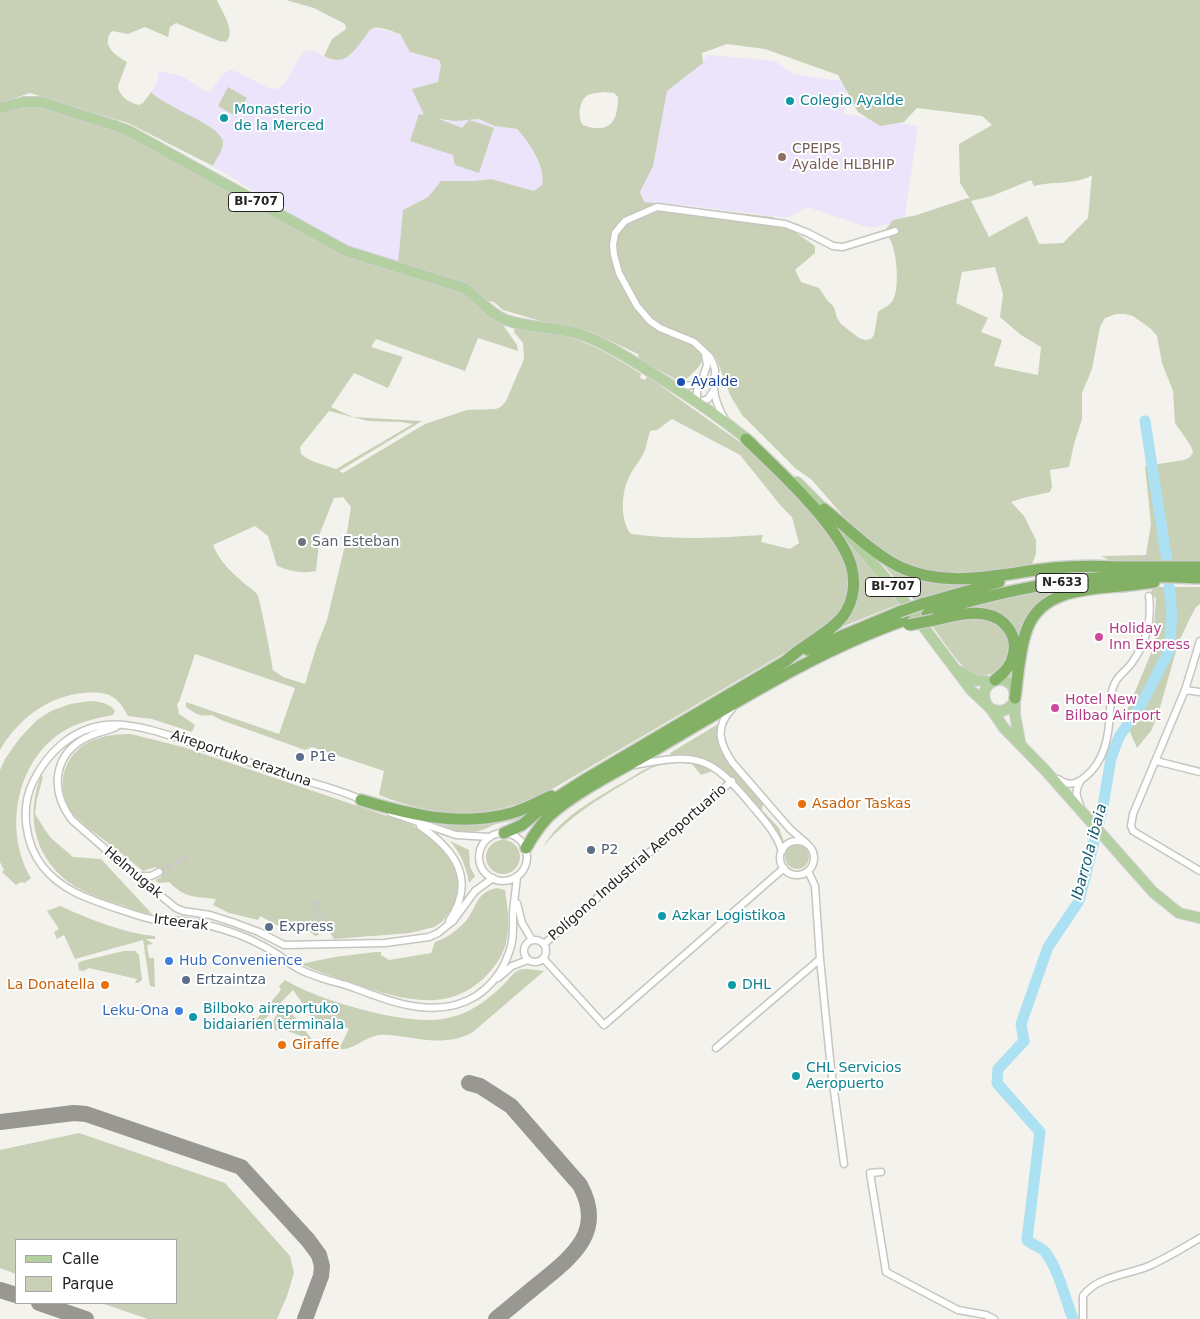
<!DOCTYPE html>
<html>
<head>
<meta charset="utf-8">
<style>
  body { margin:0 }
  #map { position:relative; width:1200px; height:1319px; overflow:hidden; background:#f3f2ec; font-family:"DejaVu Sans",sans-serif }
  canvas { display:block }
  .legend { position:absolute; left:15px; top:1239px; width:162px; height:65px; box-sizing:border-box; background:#fff; border:1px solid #a7a7a7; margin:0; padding:6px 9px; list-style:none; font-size:15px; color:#242422 }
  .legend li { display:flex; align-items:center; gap:10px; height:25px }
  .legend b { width:25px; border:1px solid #a7a7a7 }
</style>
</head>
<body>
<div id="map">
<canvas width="1200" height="1319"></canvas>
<ul class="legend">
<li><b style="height:6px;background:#b4d0a3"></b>Calle</li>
<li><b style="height:14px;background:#c8d1b6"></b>Parque</li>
</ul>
</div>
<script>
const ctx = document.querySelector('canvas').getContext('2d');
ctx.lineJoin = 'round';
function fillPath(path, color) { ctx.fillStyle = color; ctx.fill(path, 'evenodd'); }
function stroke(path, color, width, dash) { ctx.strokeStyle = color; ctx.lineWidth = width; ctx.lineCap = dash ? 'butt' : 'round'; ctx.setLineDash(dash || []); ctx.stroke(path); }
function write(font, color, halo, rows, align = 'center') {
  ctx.font = font + ' "DejaVu Sans",sans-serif'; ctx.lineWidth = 4; ctx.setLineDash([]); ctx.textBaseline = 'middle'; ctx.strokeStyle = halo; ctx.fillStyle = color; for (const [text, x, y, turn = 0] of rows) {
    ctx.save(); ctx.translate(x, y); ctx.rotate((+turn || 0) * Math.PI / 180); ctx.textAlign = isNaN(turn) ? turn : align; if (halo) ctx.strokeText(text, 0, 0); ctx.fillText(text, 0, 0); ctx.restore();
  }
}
fillPath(new Path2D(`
  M376,28L400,34L410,52L439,60L441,65L438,82L412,89L431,119L456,121L479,119L495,126L517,129L529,142L544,176L542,185L534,191L491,179L474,181H441L428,197L403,210L398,263L349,249L213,166L223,146L221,136L206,124L161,101L151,92L156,85L159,71L182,76L206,92L211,91L222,75L230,70L237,72L268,88L278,89L284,84L299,59L305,51L313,50L333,61L350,55L370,29Z
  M709,55L775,61L793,74L847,82L844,114L918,126L904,221L870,228L808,207L787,218L691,206L668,204L645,208L639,196L643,188L665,90Z`), '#ebe4fa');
fillPath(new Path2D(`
  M0,0H217C221,11 237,31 226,42L219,41L176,23L170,27L168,37L145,27L128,34L112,31C100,45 116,56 127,62L118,86C119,97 130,103 139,105L143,103L151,92C164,107 219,124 223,141C224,149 216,159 213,166L128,123L30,93L0,103Z
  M286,0H1200V561L1109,560L1101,556L1146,555L1151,524L1145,466L1184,460L1189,458L1193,453L1191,446L1175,423L1173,391L1162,363L1157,336L1151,329L1133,316L1125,314H1116L1105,318L1100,327L1092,369L1082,393V419L1074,444L1069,467L1050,470L1052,487L1050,492L1023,498L1011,502L1024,516L1036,540V554L1030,569L969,574L937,572L910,566L885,552L858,533L812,480L795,468L742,415L730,395L717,360L714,355L711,354L704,359L697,369L682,383L639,359L638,354L589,331L544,322L503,310L494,302L487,301C474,282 445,278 424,272C415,270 407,266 398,263L403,210L428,197L441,181H474L491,179L534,191L542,185C546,167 529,142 517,129L495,126L479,119L456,121L439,119L462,128L469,120L494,128L479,173L455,165L453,155L410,141L419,114L424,115L412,89L438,82L441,65L439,60L410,52L400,34C393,32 380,26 373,28C369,30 367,33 365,37C352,53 345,67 324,56L332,39L346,29L345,24L314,8ZM727,44L765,49L838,75L858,112L880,126L904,122L917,108L982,116L992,125L959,144L960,183L970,199L968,198L917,215L893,220L883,233C886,235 888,235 889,238C897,248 900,289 893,300C890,306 882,308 878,312L874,335L871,339L865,340L859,338L841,324L837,318L834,307L827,300L819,288L801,282L795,270L815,253V246L773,217L644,202L640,192L653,166L667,91L703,63L702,53ZM604,92L614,93L618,97C618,124 608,134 583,125C577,118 579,100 588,95C592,93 598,93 604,92ZM1092,175L1088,218L1063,243L1039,244L1027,216L989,237L971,201L992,196L1031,180L1034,186C1052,181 1077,185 1092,175ZM995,267L1003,294L1000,317L1021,335L1041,347L1038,375L994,366L1002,340L981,332L988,318L956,303L962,272Z
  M228,87L247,98L237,117L218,106Z
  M39,105L130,135L305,232L464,292L503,325L517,345L518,351L478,338L465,371L376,339L371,347L403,357L388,388L354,373L331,407L353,417L422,421L339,471L343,473L425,424L467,410L496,409L502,406L506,401L524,359L523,343L514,332L515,326C531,329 548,331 565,336C592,343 618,359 641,374L640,378L645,380L647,376L744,445L773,470L820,522L842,550L851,582L841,612L830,623L783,654L554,788C494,820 442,820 379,795L384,771L312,747L305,750L221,720L212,715C200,717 196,714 186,707V702L279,734L295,688L195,654L179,702L177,704L179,714L195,725L192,732L152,719L128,716C117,695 108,691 84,693C48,696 18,719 0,750V112L11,108ZM329,411L368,421L401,422L413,424L336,469C324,465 310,462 301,454L300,447ZM672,419L740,455L781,506L792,517L799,543L790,549L761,542L763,535C717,538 677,540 631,534C620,521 621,493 629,477C633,468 641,460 645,450C647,444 648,437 650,431L657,430ZM343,497L351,507L345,545L327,620L316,648L305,684L283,677L273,670C272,661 260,598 257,594C254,590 248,587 245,584C231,572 220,562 213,545L255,526L268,536L277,566C290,571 301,574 316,571L320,533L334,498Z
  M832,523L899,604L839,628L857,599Z
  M870,550L911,577L930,581L985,580L914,600Z
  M1085,586L1039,606L1014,681L1007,675L1015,659L1003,617L942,614C989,601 1036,590 1085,586Z
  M1151,587H1200V604L1196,607L1189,620L1178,644L1159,711L1151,731L1137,748L1124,718L1154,646L1157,629L1154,628L1156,598L1152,596Z
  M971,617C991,618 1007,625 1009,647C1009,649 1010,652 1009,655C1005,673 981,682 966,669C955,660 942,639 932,626Z
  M90,701C100,702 108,702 115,711L113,715C98,718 83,721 69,728C17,755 2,829 31,878L25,883L21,882L16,885L2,872L4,870L0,862V770L5,759L19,739L37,720L51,711L70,704Z
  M718,724V742L725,758L763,801L762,810L779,828L784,842L781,843C773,821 734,774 713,763C700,755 686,755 671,755L670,753Z
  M131,734L183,747L396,819L412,825L427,835L445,851L455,868L459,886L453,907L442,922L434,927L410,933L334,939L326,926L317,930L319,935L315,936L307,929L286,930L260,916L258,920L229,913L213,905L216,899C192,896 187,899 169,882L159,883L155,880L161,877L156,867L143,871C130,860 117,850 104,840C95,833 85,826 77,818C61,803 58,777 70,759C84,738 108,734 131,734Z
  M677,761L695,763L713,771L701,775L692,764C677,762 665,763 651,768C612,791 572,812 543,847C561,817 590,802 620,784C630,779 640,771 650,767C658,763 668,762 677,761Z
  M41,776L43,777L37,799L35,814L45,830L51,838L73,857L101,859L152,914C141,913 130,908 119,904C105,900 89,894 76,887C36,863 24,818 41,776Z
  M530,813C515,822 512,820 496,824C490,826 484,830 478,831C465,835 452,830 440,824C471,826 499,822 530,813Z
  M486 857a17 17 0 1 1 34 0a17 17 0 1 1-34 0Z
  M450,841L469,850L470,867L475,876L469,883C466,866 461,854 450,841Z
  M785 857a12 12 0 1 1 24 0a12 12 0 1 1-24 0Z
  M496,888L505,890C510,924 513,948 487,975C448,1015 401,999 355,984C337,978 318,972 301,964L335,957L375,952H381V955L389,960L431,953L435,942C446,939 457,930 465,922C478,907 474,894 496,888Z
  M60,906C90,919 122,933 155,936V939H146L153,944L147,945L149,958H154L155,987L150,986L143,940L75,959L64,935L57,939L54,932L59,929L47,911Z
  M124,951H135L139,955L142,980L138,983H135L137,979L89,968L83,971L79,970L78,963L82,961Z
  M528,969L544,971L473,1032C452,1044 429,1041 406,1037C397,1036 387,1034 379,1035C365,1037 352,1051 339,1049C332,1047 328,1042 324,1037L326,1035L333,1041L341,1045L349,1029L326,1019L318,1026L293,990L261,1023L255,1021L281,990L279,986L285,980C318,1000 392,1021 430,1020C448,1020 466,1014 480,1004C488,999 497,991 504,984C508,980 512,974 517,971C520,969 524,969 528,969Z
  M286,1006L314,1042V1046L310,1047L301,1043L307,1038L279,1028L276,1031C268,1020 279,1013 286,1006Z
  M79,1133L225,1183L290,1256L294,1273L287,1296L277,1319H148L101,1303H176V1240H16V1274L0,1268V1150Z`), '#c8d1b6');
stroke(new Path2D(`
  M1145,421L1167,561
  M1073,1319C1065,1298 1059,1271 1046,1253C1043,1248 1032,1245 1027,1240L1040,1132L997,1083L998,1069L1024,1041L1021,1024L1048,947L1079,901L1103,806L1111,758L1119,737L1142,703L1169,651L1172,614L1169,586`), '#abe1f2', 11);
stroke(new Path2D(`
  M469,1083L480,1086L511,1106L580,1185C605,1231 574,1255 541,1282C526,1294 511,1307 496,1319
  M0,1122L74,1113L86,1114L241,1167L308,1240L319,1255L322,1266L321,1276L305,1319
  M0,1290L16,1295
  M39,1303L86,1319`), '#989792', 16);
stroke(new Path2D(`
  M1146,555L1147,568
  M159,872L187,858
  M314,900L324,927`), '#cac9c4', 6, [6, 3]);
const street = new Path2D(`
  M702,380L707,365L705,354
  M700,382L697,391V403L708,399L714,390
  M714,385L715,370L713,363L710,357L694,342L660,328L650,321L637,306L619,273L614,255L613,245L615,233L625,221L657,207L785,224L808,233L833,246L843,247L895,231
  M675,386C680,386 686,386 692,385C701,382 706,376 714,385C713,397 720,410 725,420
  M1200,641L1185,690L1133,814L1131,826L1133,831L1200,871
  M1185,690L1200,692
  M732,709C714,727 720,744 732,762L790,829L806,843
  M116,727C108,731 98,732 90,736C53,752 49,790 72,820L135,875L176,908L183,911L210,915L232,922L259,932L284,945L385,943L429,937L438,933L453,921L475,891L493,878
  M1156,761L1200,772
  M634,765C699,752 711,756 753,807C765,821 776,833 782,851
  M1058,779C1068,786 1075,785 1085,777C1105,761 1109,736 1110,711C1111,702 1110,694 1114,685C1117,676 1125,672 1131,664C1146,644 1152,621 1149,596
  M364,801C343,790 312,783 289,776C260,766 232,756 203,747C175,737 136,722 105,725C72,729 47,753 33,782C20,808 25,844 43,867C63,892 92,900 121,910C131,913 141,917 151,919C161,921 172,920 183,921C200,923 218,927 234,933C249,938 264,946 277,954C284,959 291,965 299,969C314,977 332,981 349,986C389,1001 436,1021 476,996C491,986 502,972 508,955C514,942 513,927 513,913C514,901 516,889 517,876
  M1080,805C1076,796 1075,790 1080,782
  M391,813L456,835L490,837
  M420,826C455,850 477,880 449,921
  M479 857a24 24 0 1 1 48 0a24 24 0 1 1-48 0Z
  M780 858a17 17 0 1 1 34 0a17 17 0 1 1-34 0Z
  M808,871L815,886L820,959L831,1069L844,1164
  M138,876H151L159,872
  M517,903L522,923L532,940
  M524 951a11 11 0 1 1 22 0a11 11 0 1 1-22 0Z
  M544,944L732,781
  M543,958L604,1025L784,868
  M498,978L512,966L528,960
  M716,1048L820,959
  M881,1172L870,1173L886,1272L958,1310L986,1315L994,1319
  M1083,1319V1296C1097,1276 1128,1275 1149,1266C1167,1258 1183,1248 1200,1238`);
const primary = new Path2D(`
  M0,108L24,102H41L116,126L129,131L346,251L464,288C478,297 489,314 506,320C531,329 560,326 585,336C608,345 630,359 652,373C686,394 720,417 752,443
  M797,482L829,514
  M849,535L898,593L971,690L991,709L1004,728L1045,770L1153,892L1179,913L1200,918
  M959,671L976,680L991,682
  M986,703C980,690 990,678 1004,680L1012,685L1015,693V715L1020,742
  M991,709C1000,713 1008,711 1014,702`);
const highway = new Path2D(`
  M824,509C847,527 873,554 900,567C950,590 1002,573 1053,568C1075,566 1096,566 1118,567
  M1112,567H1200
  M922,604L999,582
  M927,613C986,596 1046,581 1108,577C1139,575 1169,577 1200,578
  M934,620C950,617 968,611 984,614C1004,617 1019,635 1013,656C1011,666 1003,674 995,680
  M808,650L899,612
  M1015,698C1018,676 1019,650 1027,629C1042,587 1094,589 1131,585C1138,584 1146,583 1154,582
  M361,800C411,815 461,827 512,813C526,809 538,802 551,796
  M504,833L522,825L547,804L586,779L786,661C803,644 828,635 843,616C854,601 856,582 851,565C839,525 776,468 746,439
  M526,848C534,834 543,820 556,810C587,785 629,766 663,745C742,699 819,650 905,620`);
stroke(street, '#c6c5bf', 9);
stroke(primary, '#cfcfce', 12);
stroke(highway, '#cfcfce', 14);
stroke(street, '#fff', 6);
stroke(primary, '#b4d0a3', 10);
stroke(highway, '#82b065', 11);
const highwayBridge = new Path2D(`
  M899,612L922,604
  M909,625L934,620`);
stroke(highwayBridge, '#cfcfce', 14, []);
stroke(highwayBridge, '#82b065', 11);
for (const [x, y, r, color] of [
  [790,101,5,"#0f9aa8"],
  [224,118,5,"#0f9aa8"],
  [782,157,5,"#8d6e63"],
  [681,382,5,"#1a4fb4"],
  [302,542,5,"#6b7280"],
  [1099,637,5,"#d1479c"],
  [1055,708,5,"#d1479c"],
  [300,757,5,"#5c6f8a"],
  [802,804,5,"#e8710a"],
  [591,850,5,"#5c6f8a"],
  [662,916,5,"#0f9aa8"],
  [269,927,5,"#5c6f8a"],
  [169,961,5,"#3f7fe0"],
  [186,980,5,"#5c6f8a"],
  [105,985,5,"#e8710a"],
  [732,985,5,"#0f9aa8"],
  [179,1011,5,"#3f7fe0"],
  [193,1017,5,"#0f9aa8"],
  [282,1045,5,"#e8710a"],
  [796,1076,5,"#0f9aa8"]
]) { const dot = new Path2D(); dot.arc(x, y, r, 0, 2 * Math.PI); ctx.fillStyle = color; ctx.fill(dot); stroke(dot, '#fff', 2); }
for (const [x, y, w] of [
  [256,202,55],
  [1062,583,52],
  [893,587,55]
]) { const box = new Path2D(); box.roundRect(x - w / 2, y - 9.5, w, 19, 4); ctx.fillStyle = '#fff'; ctx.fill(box); stroke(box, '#242422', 1); }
write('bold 12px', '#242422', null, [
  ["BI-707",256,202],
  ["N-633",1062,583],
  ["BI-707",893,587]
]);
write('14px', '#0d838f', '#fff', [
  ["Colegio Ayalde",800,101],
  ["Monasterio",234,110],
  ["de la Merced",234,126],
  ["Azkar Logistikoa",672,916],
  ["DHL",742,985],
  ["Bilboko aireportuko",203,1009],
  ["bidaiarien terminala",203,1025],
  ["CHL Servicios",806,1068],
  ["Aeropuerto",806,1084]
], 'left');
write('14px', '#785e54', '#fff', [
  ["CPEIPS",792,149],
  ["Ayalde HLBHIP",792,165]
], 'left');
write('14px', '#164399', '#fff', [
  ["Ayalde",691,382]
], 'left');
write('14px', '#5b616d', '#fff', [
  ["San Esteban",312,542]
], 'left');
write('14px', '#b23c85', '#fff', [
  ["Holiday",1109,629],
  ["Inn Express",1109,645],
  ["Hotel New",1065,700],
  ["Bilbao Airport",1065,716]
], 'left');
write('14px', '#4e5e75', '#fff', [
  ["P1e",310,757],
  ["P2",601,850],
  ["Express",279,927],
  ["Ertzaintza",196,980]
], 'left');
write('14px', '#242422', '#fff', [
  ["Aireportuko eraztuna",241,759,19],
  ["Polígono Industrial Aeroportuario",638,863,-41],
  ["Helmugak",133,873,40],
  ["Irteerak",181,923,7]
]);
write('14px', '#c56008', '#fff', [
  ["Asador Taskas",812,804],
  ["La Donatella",95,985,"right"],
  ["Giraffe",292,1045]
], 'left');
write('14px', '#366cbe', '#fff', [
  ["Hub Convenience",179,961],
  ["Leku-Ona",169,1011,"right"]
], 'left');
write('italic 15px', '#155b6e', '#fff', [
  ["Ibarrola ibaia",1090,852,-75]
]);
</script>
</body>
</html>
